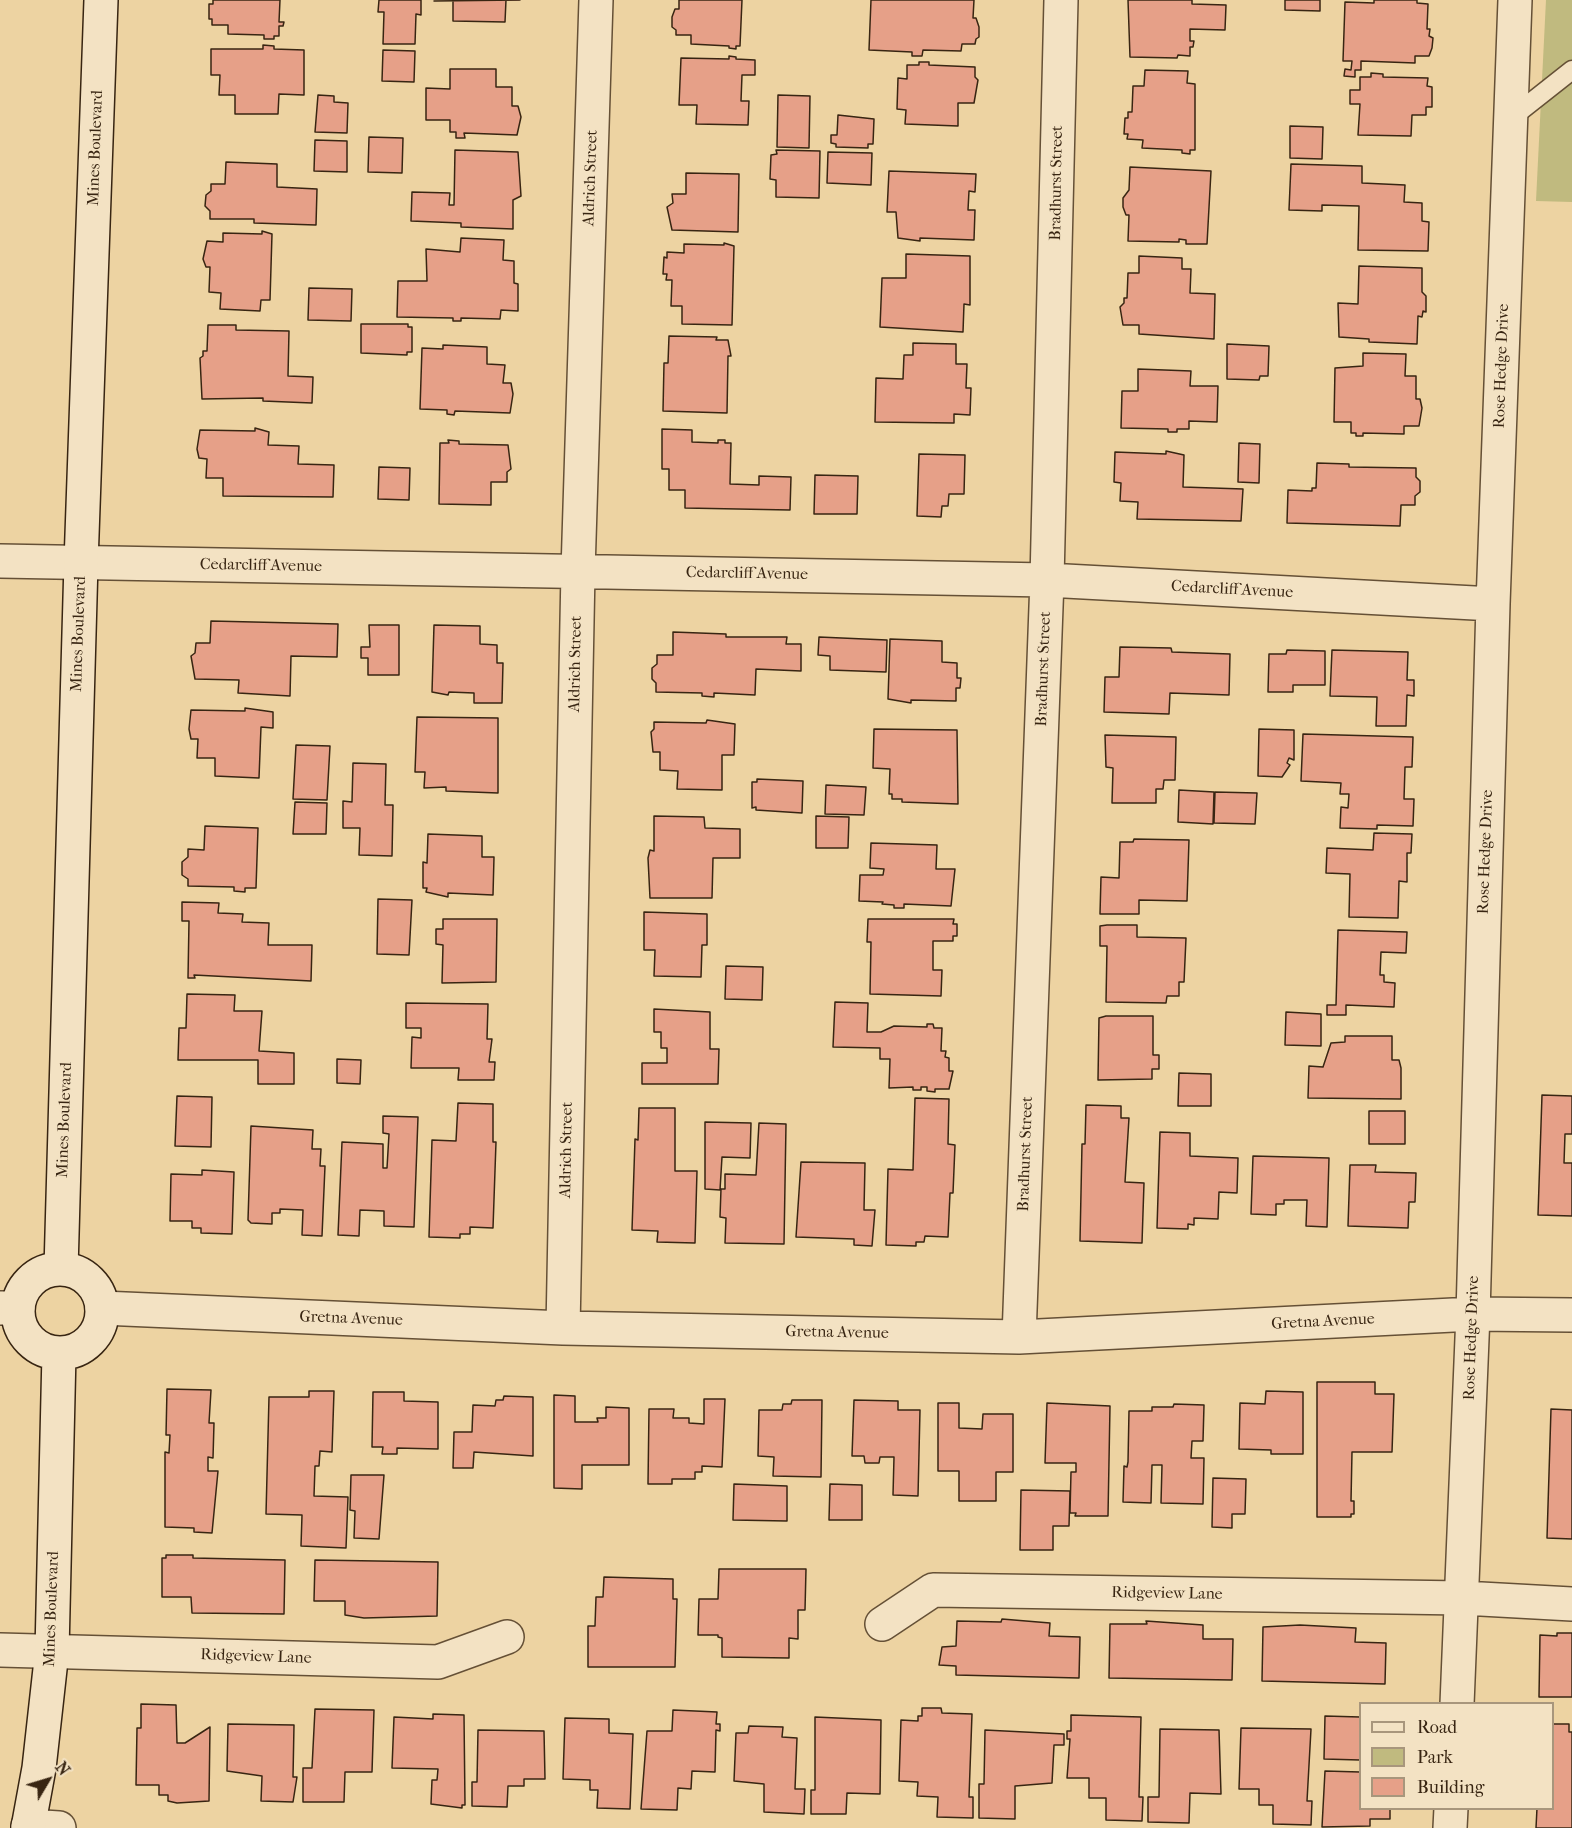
<!DOCTYPE html>
<html>
<head>
<meta charset="utf-8">
<style>
  body { margin:0 }
  #map { position:relative; width:1572px; height:1828px; overflow:hidden; background:#edd3a2; font-family:"IM FELL French Canon",serif }
  canvas { display:block }
  .legend { position:absolute; left:1359px; top:1702px; width:195px; height:108px; box-sizing:border-box; background:#f3e2c3; border:2px solid #a8967c; margin:0; padding:8px 10px; list-style:none; font-size:18px; color:#382512 }
  .legend li { display:flex; align-items:center; gap:12px; height:30px }
  .legend b { width:30px; border:2px solid #a8967c }
  .north { position:absolute; left:18px; top:1750px; width:60px; height:60px; -webkit-text-stroke:4px #f3e2c3; paint-order:stroke; rotate:52deg; font-size:16px; font-weight:700; line-height:24px; text-align:center; color:#382512 }
  .north::after { content:''; display:block; margin:auto; width:21px; height:27px; background:#382512; clip-path:polygon(50% 0,100% 100%,50% 72%,0 100%) }
</style>
</head>
<body>
<div id="map">
<canvas width="1572" height="1828"></canvas>
<ul class="legend">
<li><b style="height:8px;background:#f3e2c3"></b>Road</li>
<li><b style="height:16px;background:#c0ba7f"></b>Park</li>
<li><b style="height:16px;background:#e6a088"></b>Building</li>
</ul>
<div class="north">N</div>
</div>
<script>
const ctx = document.querySelector('canvas').getContext('2d');
ctx.lineJoin = 'round';
function fillPath(path, color) { ctx.fillStyle = color; ctx.fill(path, 'evenodd'); }
function stroke(path, color, width, dash) { ctx.strokeStyle = color; ctx.lineWidth = width; ctx.lineCap = dash ? 'butt' : 'round'; ctx.setLineDash(dash || []); ctx.stroke(path); }
function write(font, color, halo, rows, align = 'center') {
  ctx.font = font + ' "IM FELL French Canon",serif'; ctx.lineWidth = 4.5; ctx.setLineDash([]); ctx.textBaseline = 'middle'; ctx.strokeStyle = halo; ctx.fillStyle = color; for (const [text, x, y, turn = 0] of rows) {
    ctx.save(); ctx.translate(x, y); ctx.rotate((+turn || 0) * Math.PI / 180); ctx.textAlign = isNaN(turn) ? turn : align; if (halo) ctx.strokeText(text, 0, 0); ctx.fillText(text, 0, 0); ctx.restore();
  }
}
fillPath(new Path2D(`
  M1546,0H1572V202L1536,201Z`), '#c0ba7f');
const building = new Path2D(`
  M213,0H280L279,22H284L283,26H279V36H274V39H264V35L228,34V25H212V19H209V4H213Z
  M379,0H421V15L416,14L415,44H383L384,12H378Z
  M506,0L505,22L453,21V1H434L520,0Z
  M679,0H742L740,46H736V49L729,48V46L691,44V35H676V30L672,27V17L675,9H679Z
  M871,0H974L973,18H976L979,27V37L976,39L975,44H962L961,51L923,50L922,56H912V52L869,50Z
  M1128,0H1192V4L1226,5L1225,30L1190,29V41H1194L1193,47H1190V56L1178,55L1177,58L1130,57Z
  M1285,0H1320V11L1285,10Z
  M1374,0H1417V3L1428,4L1427,29H1430L1429,36L1433,38L1432,48L1429,56H1415V63L1361,61V70H1355V77L1344,76L1345,69L1351,70L1352,61H1343L1345,2L1374,3Z
  M263,45L274,46V49L304,50V95L279,94L278,114H235V95H219L220,75H211V49H263Z
  M383,50L415,51L414,82L382,81Z
  M729,56L736,57V59L755,60V75H742L741,101H749L748,125L696,124L697,105H679L681,58L729,59Z
  M919,62H929V65L975,67V77L978,80L974,103H958V126L905,124L906,110L897,109L898,78L907,79V65H919Z
  M450,69H496V87H512V106H518L521,117L517,135L464,133L465,138H456V132H450V120H426V88L450,89Z
  M1145,70L1188,71L1187,83L1195,84V150H1190V154L1182,153V150L1142,148L1143,140L1127,139L1128,134H1124L1125,118H1128V112H1132L1133,86H1144Z
  M1371,73L1383,74V77L1428,78L1427,86L1432,87V107H1426V115H1412L1411,136L1358,135L1360,104H1350V90H1360V77H1371Z
  M318,95L334,96V102L348,103L347,133L315,132Z
  M778,95L810,96L809,148L777,147Z
  M838,115L874,119L873,144H868V148L836,147V144L831,143V135H837Z
  M1290,126L1323,127L1322,159L1290,158Z
  M369,137L403,138L402,173L368,172Z
  M315,140L347,141V172L314,171Z
  M455,150L518,152L521,196L513,200V229L461,227V223L411,221L412,192L450,193L449,205H454Z
  M776,150L820,151L819,198L776,197V180L770,179L771,155L777,154Z
  M828,152L872,153L871,185L827,183Z
  M226,162L277,164V187L317,189L316,225L254,223V219H210V211L205,206L206,195L211,191V184H225Z
  M1291,164L1362,166V183L1405,185L1404,202L1422,203V221L1429,222L1428,251L1358,250L1359,206L1322,205V211L1289,210Z
  M1130,167L1211,171L1207,244H1186V240L1179,239V242L1128,241L1129,215H1126L1123,207V198L1129,190Z
  M889,171L976,174L975,192L969,191L968,210H975L974,240L920,238V241L898,238L896,212H887Z
  M686,173L739,174L738,232L672,230L667,207L673,203L672,194H686Z
  M262,231L272,234L270,300H261L260,311L220,309L221,293L209,292L210,267H206L203,259L207,241L223,242V233L262,234Z
  M461,238L504,240L503,260L514,261V283L518,284V311L501,310L500,319L461,318V321H453V318L397,317L398,281H427L426,249L460,252Z
  M724,243L734,246L732,325L682,324V306H671L672,280H666L667,274H663L664,257L667,258V252L684,253V244L724,245Z
  M906,254L970,256V305L964,304L963,332L880,327L882,278H906Z
  M1139,256L1182,258V269H1191L1190,293L1215,294L1214,339L1139,334V325H1123L1120,307L1124,303V298H1127L1128,273H1139Z
  M1359,266L1422,268V292L1426,296V312L1423,311L1422,317L1418,316L1417,344L1369,342V339L1339,337L1338,303L1358,304Z
  M309,288L352,289L351,321L308,320Z
  M361,324H408V327H412V352H407V355L361,353Z
  M208,325H236V330L289,331L288,376L313,377L312,403L263,401V398L202,399L200,358L203,356V351H207Z
  M669,336L717,337L716,340H728L731,356H728L727,413L663,411L664,363H668Z
  M913,343L956,344V364H967L966,388H971L970,415L954,414V423L875,422L876,378L903,379L904,355H913Z
  M1227,344L1269,346L1268,376H1260L1259,380L1227,379Z
  M443,345L487,347V364L505,365L503,383H511L513,394L510,413L455,411L454,415L447,414V410L420,409L422,348L443,349Z
  M1363,353L1406,354L1405,376H1416V399H1420L1422,408L1419,426H1404V434L1363,433V436H1356V433H1351V422H1334L1335,368L1363,366Z
  M1138,369L1191,371L1190,386H1218L1217,422L1189,421V429H1177V432H1168V429L1121,428L1122,391H1138Z
  M255,428L269,432L268,445L299,446L298,464L334,465L333,497L223,496V478H206L207,459L199,458L197,449L200,430L255,431Z
  M662,429L692,430V442L718,443V440H725V443H731L730,484L759,485V476L791,477L790,510L685,508V490H669V469H662Z
  M448,440L459,441V444L508,445L511,469L507,472V482H491V505L439,504L440,443H449Z
  M1239,443L1260,444L1259,483L1238,482Z
  M1166,451L1184,455L1183,487L1243,489L1241,521L1137,519L1138,502L1120,501L1121,483L1114,482L1115,452L1166,454Z
  M919,454L965,455L964,494H949L948,506H942L941,517L917,516Z
  M1317,463L1349,464V467L1416,468V477L1420,481V492L1415,496V505H1401L1400,526L1287,523L1288,490L1312,491V488H1316Z
  M379,467L410,468L409,500L378,499Z
  M815,475L858,476L857,514H814Z
  M211,621L338,624L337,657L291,656L290,696L238,693L239,680L195,679L191,656L195,653L196,643H210Z
  M369,625H399V675H368V658H361V647H370Z
  M434,625L480,626V644L497,645V663H503L502,703H474V693L449,692L448,695L432,692Z
  M673,632L726,634V637H787L786,644H801V671L756,669L755,695L714,693V697L702,696V693L656,692V683L652,679V668L657,664V655H673Z
  M819,637L887,640L886,672L830,670V656L818,655Z
  M890,639L942,641V662L957,663V678H961L960,688H956V701L911,700V703L888,699Z
  M1120,647L1171,648L1172,652L1230,654L1229,695L1170,693L1169,714L1104,712L1105,677H1119Z
  M1287,650L1325,651V685H1293V692H1268L1269,654H1286Z
  M1332,650L1408,652L1407,680H1414V696L1407,695L1406,726H1376L1377,697L1330,696Z
  M245,708L273,712V728L261,727L259,778L215,776V758H197L198,739H191L189,729L191,710L245,711Z
  M417,717L498,718V793L446,791V787L424,788L425,772H415Z
  M707,720L735,724L734,755H722V790L677,789L678,771L660,770V752H653L651,732L654,729V722L706,723Z
  M874,729L957,730L958,804L902,802V799H892V794H889L890,769L873,768Z
  M1259,729L1294,730V760L1289,758L1287,763L1290,765L1282,777L1258,776Z
  M1303,734L1413,737L1412,767H1405L1404,799H1414L1413,826L1377,825V829L1340,828L1341,807L1348,808L1349,794H1340L1341,783L1301,781Z
  M1105,735L1176,737L1175,780H1164L1163,789H1156V803H1112L1113,768L1106,767Z
  M296,745L330,746L327,800L293,799Z
  M353,763L386,764L385,805H393L392,856L359,855L360,828H343V801L352,802Z
  M757,779L803,781L802,813L756,810V807L752,808V782H757Z
  M826,785L866,787L864,815L825,814Z
  M1179,790L1214,792L1213,824L1178,822Z
  M1215,792L1257,793L1255,824L1214,823Z
  M295,802L327,803L326,834H293Z
  M654,816L704,817L705,828L740,829V858H713L712,898H650L648,858L650,850L654,851Z
  M816,816L849,817L848,848H816Z
  M205,826L258,828L256,888H245V892L234,891V887L188,886V879L182,875V862L188,857V849L204,850Z
  M1374,833L1412,834L1411,853H1407V882L1399,881L1398,918L1349,917L1350,874L1326,873L1327,848L1373,850Z
  M428,834L482,836V857H494L493,895L448,893V897L426,892L427,888H423V862L427,863Z
  M1134,839L1189,840L1187,901L1139,900V914H1100L1101,877L1119,878L1120,842H1133Z
  M871,843L937,845L936,869H955L951,906L904,904V908H894V905L882,904L883,902L859,901L860,875H883L884,869L870,868Z
  M378,899L412,900L409,955L377,954Z
  M182,902L219,903L218,913L243,914L242,922L269,923L268,945H312L311,981L194,975L195,978H188L189,921H182Z
  M644,912L707,914V945H702L701,977L654,976L655,950H644Z
  M443,919H497L496,982L442,983L443,945L436,944V929H443Z
  M868,919H954L953,924H957V936H953V941H933V970H942L941,996L870,994L871,942H867Z
  M1107,925H1137V937L1186,938L1184,982H1179V996H1167L1166,1003L1106,1002L1107,946H1100V926Z
  M1338,930L1407,932L1406,953L1381,952L1380,975H1384V982L1395,983L1394,1007L1346,1005V1015H1327V1005H1336Z
  M726,966L763,967L762,1000L725,999Z
  M187,994L235,995L234,1011H262L259,1051L294,1053V1084H258V1060H178L179,1028H186Z
  M835,1002L868,1003L867,1032H881L894,1026L927,1027V1024H933L934,1028H942L941,1051H946L945,1057L949,1058V1071H953L949,1089H935V1092L927,1091V1087H921V1090H913V1087L889,1088L890,1059H880V1048L833,1047Z
  M406,1003L488,1004L487,1039H492L489,1062H495L494,1080H458L459,1068H411L412,1037L421,1038V1028H406Z
  M654,1009L710,1012V1049H719L718,1084H642V1063H667V1048H661V1032H654Z
  M1286,1012L1321,1014V1046L1285,1045Z
  M1106,1016H1153V1055H1159V1069H1152V1079L1098,1080L1099,1018Z
  M1345,1036H1392V1060H1399L1401,1068V1099L1308,1098L1309,1066L1323,1067L1331,1043L1345,1042Z
  M337,1059L361,1060L360,1084L337,1083Z
  M1179,1073L1211,1074V1106H1178Z
  M1542,1095L1572,1096V1134H1565L1564,1163H1572V1216L1538,1215Z
  M177,1096L212,1097L211,1147L175,1146Z
  M915,1098L949,1099L948,1144L955,1145L953,1193H950L948,1237L925,1236L924,1242H916V1246L886,1245L888,1169L913,1170Z
  M458,1103L493,1104V1142H496L493,1228L470,1227V1234H460V1238L429,1237L432,1140L456,1141Z
  M1086,1105L1121,1106V1118H1129L1125,1182L1144,1183L1142,1243L1080,1241L1082,1144H1085Z
  M639,1108H675V1171H697L695,1243L657,1242L658,1231L632,1230L635,1139L638,1140Z
  M1369,1111H1405V1144H1369Z
  M383,1116L418,1117L414,1227L384,1226V1211L360,1210L359,1236L338,1235L342,1142L383,1144V1168H387L389,1134L383,1133Z
  M705,1122L751,1123L750,1158L722,1157L720,1190L705,1189Z
  M759,1123L786,1124L784,1244L725,1243L726,1218L720,1217L721,1189H725V1174L756,1175Z
  M251,1126L313,1130L312,1149H321L320,1166H325L322,1236L302,1235L303,1210L280,1209V1213H272V1224L251,1223L248,1220Z
  M1160,1132L1190,1133V1156L1238,1158L1237,1193L1219,1192L1218,1219L1194,1218V1225L1188,1224V1229L1157,1228Z
  M1253,1156L1329,1158L1327,1227L1306,1226L1307,1200H1284V1204H1276V1215L1251,1214Z
  M801,1162L865,1163L864,1210H875L872,1246L854,1245V1239L796,1237Z
  M1350,1165H1376L1375,1172L1416,1173L1415,1202H1409L1408,1228L1348,1226Z
  M202,1170L234,1172L232,1234L201,1233V1228H192V1221H170L171,1174L202,1175Z
  M1317,1382H1375V1394H1394L1392,1452H1352L1351,1501H1354V1514H1351V1517H1317Z
  M167,1389L211,1390L209,1423H214L213,1458L208,1457V1471H218L212,1533L194,1532V1528L165,1527V1452L169,1453L170,1435H166Z
  M309,1391H334L332,1452L320,1451L319,1466H315L314,1496L348,1497L346,1548L301,1546L302,1515L266,1514L269,1397H309Z
  M1266,1391L1303,1392V1454H1271V1450L1239,1449L1240,1403L1265,1404Z
  M373,1392H404V1401L438,1402V1449L397,1448V1454H382L383,1447H372Z
  M554,1395L575,1396V1422H598L597,1418H606V1407L629,1408V1465H582V1489L554,1488Z
  M504,1396L533,1397V1456L474,1452L473,1468H453L454,1432H472L473,1405L495,1406L496,1400H503Z
  M704,1399H725L722,1467L702,1466V1472H695V1479H672V1484H648L649,1409H674L673,1418H689V1423L704,1424Z
  M792,1400H822L821,1477L773,1476L774,1457L758,1456L759,1410H782L783,1404H791Z
  M854,1400L898,1401V1410H920L918,1496L893,1495L894,1457H880L879,1463H865L864,1456H852Z
  M938,1403H959V1428L982,1429L983,1414H1013V1472H996V1501H959V1471H938Z
  M1047,1403L1110,1406L1108,1516H1075L1076,1513H1070L1071,1472H1076V1463H1045Z
  M1174,1404L1204,1405L1203,1441H1192L1191,1458H1204L1203,1504L1161,1503L1162,1465H1152L1151,1503L1123,1502L1124,1466L1127,1467L1128,1462L1129,1411H1152V1407H1173Z
  M1551,1409L1572,1410V1539L1547,1538Z
  M351,1475H384L379,1539L354,1538L355,1511L350,1510Z
  M1213,1478L1246,1479L1245,1514H1232V1528L1212,1527Z
  M734,1484L787,1486V1521L733,1520Z
  M830,1484L862,1485V1520H829Z
  M1021,1490L1070,1491L1069,1526H1053V1550H1020Z
  M166,1555H193V1558L285,1560L284,1614L192,1613L191,1597H162V1558H166Z
  M315,1560L438,1562L437,1616L364,1618L345,1615V1601H314Z
  M719,1569H806L805,1610H798V1639L789,1638V1658L722,1657V1638L718,1637V1635H698L699,1599H718Z
  M604,1577L673,1579V1599H677L675,1667H588V1626H595L596,1597H603Z
  M1002,1619L1050,1623L1049,1636L1080,1637L1079,1678L956,1675V1666L939,1665L942,1647L956,1646L957,1621L1001,1622Z
  M1146,1621L1203,1625V1639H1233L1232,1680L1109,1678L1110,1624H1147Z
  M1300,1625L1356,1628L1355,1642L1386,1643L1385,1684L1262,1681L1263,1627Z
  M1557,1633H1572V1697H1539L1540,1635L1557,1636Z
  M141,1704L176,1705L177,1743H185L210,1727L209,1801L177,1803L168,1801V1795H159V1785H136L137,1728H141Z
  M922,1708H941L942,1713L972,1714L969,1797H973V1818L937,1817L938,1797L917,1796L918,1782L899,1781L901,1720L918,1721V1716H922Z
  M315,1709L374,1710L372,1772H345L344,1802H303V1768H312Z
  M673,1710L717,1712L716,1724H720V1731L716,1730L715,1772L692,1771L691,1789L678,1788L677,1810L641,1809L647,1731H672Z
  M433,1714L464,1715L465,1805H462V1808L431,1804L432,1780H437L438,1769L392,1768L394,1717L433,1719Z
  M1071,1715L1141,1717L1139,1797H1143L1142,1821L1106,1820V1798H1089V1778H1067L1070,1739H1067V1731H1071Z
  M1325,1716L1360,1717V1760L1324,1759Z
  M815,1717L881,1720L880,1794L847,1793L846,1814H811V1790H815Z
  M565,1718L609,1719V1733L633,1734L630,1809L597,1808L598,1790H590V1780L563,1779Z
  M228,1724L294,1725L293,1777H297L293,1802L261,1801L262,1776L227,1771Z
  M1552,1724H1569V1732H1572V1828H1536L1537,1808H1552Z
  M749,1726L783,1727L782,1737L797,1738L795,1789H805L804,1814L764,1812V1784L734,1781L736,1733H748Z
  M1241,1728L1311,1729L1307,1801H1312L1311,1825L1273,1824V1805H1259V1789H1239Z
  M1160,1729L1219,1730L1221,1794L1190,1793L1189,1823L1148,1822V1797H1159Z
  M478,1730L544,1731L545,1779H524V1786H508L507,1807L472,1806V1782H477Z
  M985,1730L1064,1734V1745H1054L1052,1783L1015,1786V1819L979,1818V1784H984Z
  M1325,1771L1360,1772V1808H1390V1819H1370V1826L1322,1827Z`);
fillPath(building, '#e6a088');
stroke(building, '#382512', 1.5);
const lane = new Path2D(`
  M1510,119L1572,70`);
const street = new Path2D(`
  M0,561L1047,580L1493,604
  M0,1308H18
  M102,1308L563,1328L1019,1337L1473,1314L1572,1315
  M563,1328L578,571L596,0
  M1019,1337L1047,580L1061,0
  M882,1624L933,1590L1463,1598L1572,1604
  M0,1650L438,1662L507,1637
  M1457,1704L1473,1314L1493,604L1515,0
  M28,1826L59,1828
  M1450,1828L1451,1808`);
const secondary = new Path2D(`
  M61,1269L81,563L101,0
  M18 1311a42 42 0 1 1 84 0a42 42 0 1 1-84 0Z
  M28,1828L39,1768L52,1651L59,1353`);
stroke(lane, '#655036', 21);
stroke(street, '#655036', 36);
stroke(secondary, '#382512', 36);
stroke(lane, '#f3e2c3', 18);
stroke(street, '#f3e2c3', 33);
stroke(secondary, '#f3e2c3', 33);
write('16px', '#382512', '#f3e2c3', [
  ["Mines Boulevard",96,148,-88],
  ["Aldrich Street",591,178,-88],
  ["Bradhurst Street",1057,183,-89],
  ["Rose Hedge Drive",1502,366,-88],
  ["Cedarcliff Avenue",261,566,1],
  ["Cedarcliff Avenue",747,574,1],
  ["Cedarcliff Avenue",1232,590,3],
  ["Mines Boulevard",79,634,-88],
  ["Aldrich Street",576,664,-89],
  ["Bradhurst Street",1044,669,-88],
  ["Rose Hedge Drive",1486,852,-88],
  ["Mines Boulevard",65,1120,-88],
  ["Aldrich Street",567,1150,-89],
  ["Bradhurst Street",1026,1154,-88],
  ["Gretna Avenue",351,1319,2],
  ["Gretna Avenue",1323,1322,-3],
  ["Gretna Avenue",837,1333,1],
  ["Rose Hedge Drive",1472,1338,-88],
  ["Ridgeview Lane",1167,1594,1],
  ["Mines Boulevard",52,1609,-88],
  ["Ridgeview Lane",256,1657,2]
]);
</script>
</body>
</html>
